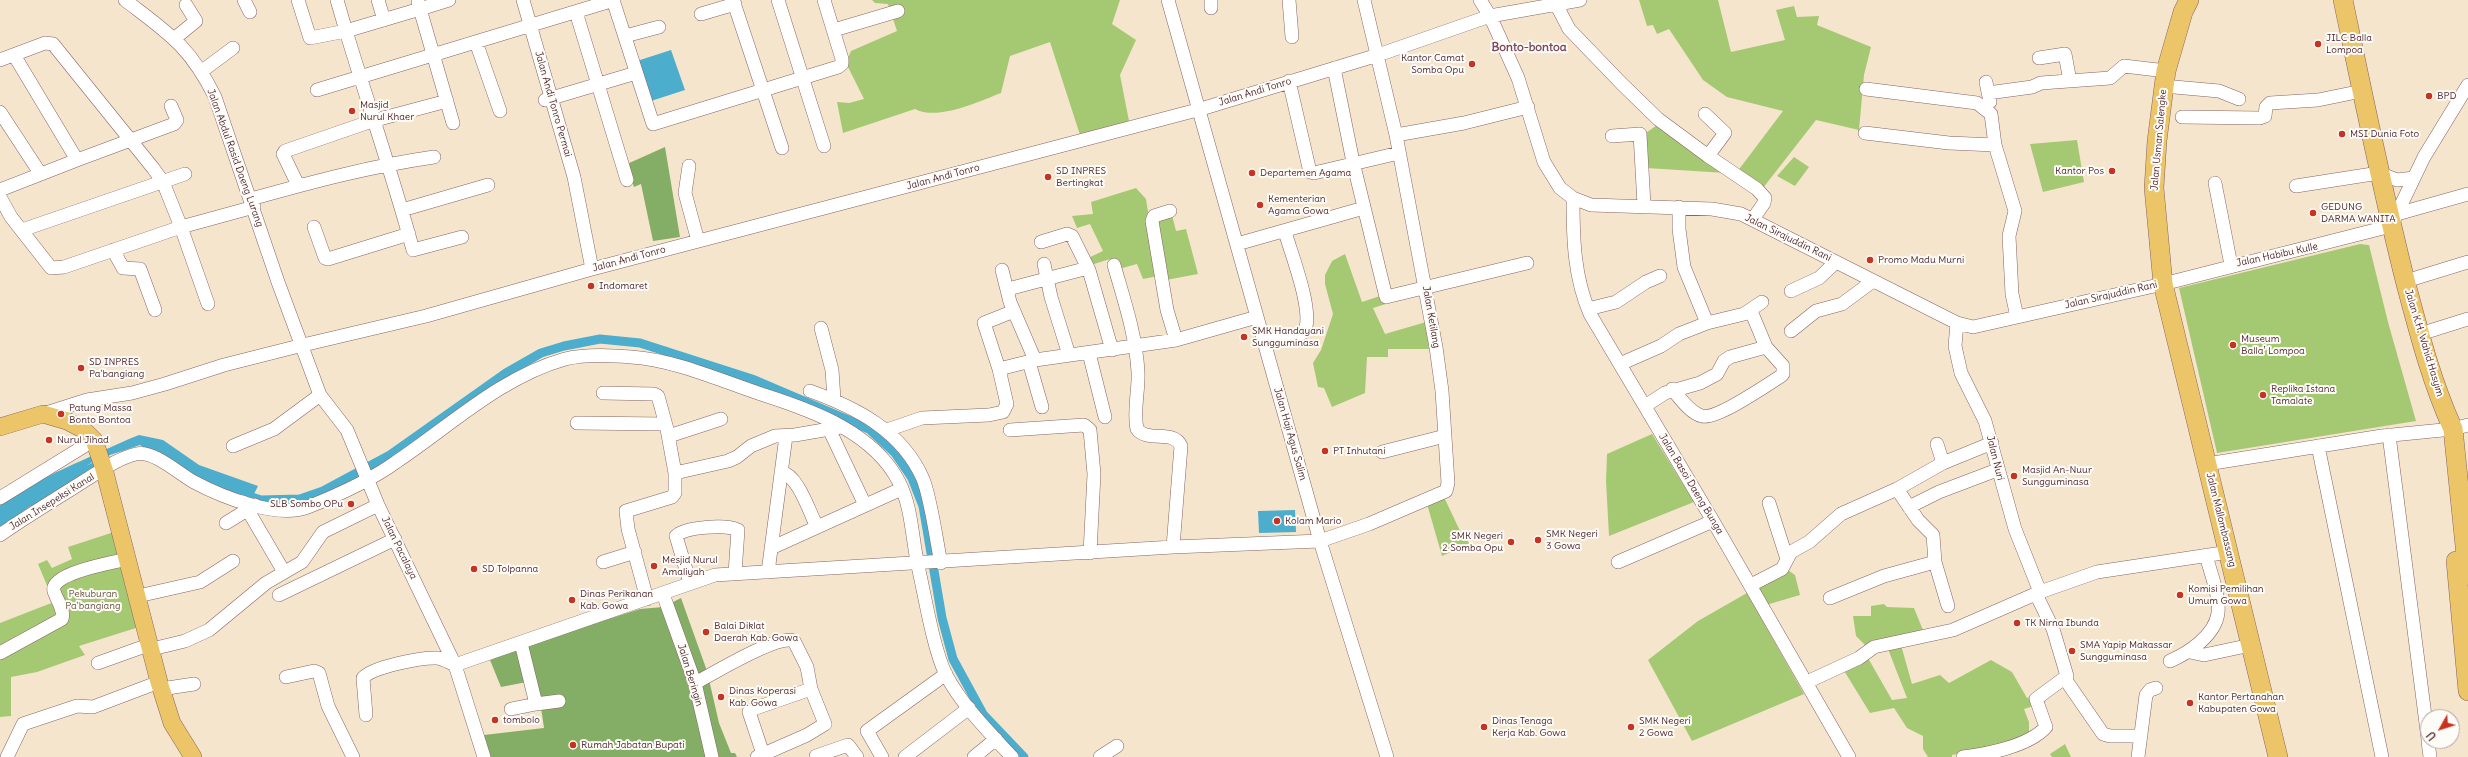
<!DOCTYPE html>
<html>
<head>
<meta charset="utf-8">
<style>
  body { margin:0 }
  #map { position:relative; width:2468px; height:757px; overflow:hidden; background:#f6e5cd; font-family:Delius,sans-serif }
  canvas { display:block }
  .north { position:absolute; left:2420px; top:709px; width:40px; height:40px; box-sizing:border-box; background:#fdfcf7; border:1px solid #b5a4a5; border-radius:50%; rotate:231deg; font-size:11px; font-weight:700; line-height:16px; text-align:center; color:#4a1f2b }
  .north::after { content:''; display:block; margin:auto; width:14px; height:18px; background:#c8321e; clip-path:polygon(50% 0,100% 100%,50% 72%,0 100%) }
</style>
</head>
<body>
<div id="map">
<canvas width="2468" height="757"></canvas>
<div class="north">U</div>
</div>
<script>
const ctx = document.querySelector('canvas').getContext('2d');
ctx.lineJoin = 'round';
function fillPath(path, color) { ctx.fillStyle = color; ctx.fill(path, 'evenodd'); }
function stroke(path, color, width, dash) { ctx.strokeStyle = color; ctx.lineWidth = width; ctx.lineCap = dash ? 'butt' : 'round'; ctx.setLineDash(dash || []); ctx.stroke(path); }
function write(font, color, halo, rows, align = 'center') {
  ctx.font = font + ' Delius,sans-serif'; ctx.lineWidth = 4; ctx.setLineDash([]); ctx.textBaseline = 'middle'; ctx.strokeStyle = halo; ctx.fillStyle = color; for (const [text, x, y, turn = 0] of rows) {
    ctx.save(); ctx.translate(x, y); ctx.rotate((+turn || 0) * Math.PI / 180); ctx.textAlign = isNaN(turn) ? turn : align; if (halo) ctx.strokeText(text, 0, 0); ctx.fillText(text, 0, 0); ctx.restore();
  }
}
fillPath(new Path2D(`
  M872,0H1120L1112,24L1136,40L1120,75L1129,121L1080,135L1050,42L1010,56L1001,93C978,102 937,121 915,109L843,133L837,102L849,103L864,99L846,63L851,51L897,31L888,4L875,3Z
  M1639,0H1718L1731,52L1785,40L1776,10L1794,6L1797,17L1819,16L1817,25L1871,47L1864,75L1859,130L1816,120L1763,188L1737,172L1783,111L1727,97L1703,80L1669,29L1657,34L1653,25L1647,26Z
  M1660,123L1726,173L1646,168L1643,135Z
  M2077,140L2084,182L2043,192L2030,144Z
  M1794,157L1809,167L1795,186L1777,176Z
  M1136,188L1146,199L1158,276L1143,279L1137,264L1119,269L1116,261L1110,259L1091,265L1086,259L1103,251L1090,224L1077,228L1072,216L1093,214L1091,202Z
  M1172,215L1176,231L1186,229L1198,274L1166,280L1155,220Z
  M2360,244L2369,245L2388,322L2416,421L2217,453L2179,288Z
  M1345,254L1362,302L1383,295L1386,304L1373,308L1385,334L1426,322L1432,349H1388V357H1367L1365,393L1332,407L1324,388L1318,387L1313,363L1321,350L1333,314L1325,284V275L1332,261Z
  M1652,434L1694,502L1609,536L1606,481L1607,454Z
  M1444,497L1461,533L1466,535L1469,544L1442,556L1427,504Z
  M114,532L139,627L79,646L85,655L37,672L11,677V716L0,717V623L54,602L38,564L47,560L52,568L72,559L68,547Z
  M1785,568L1795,575L1800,595L1766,605L1753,586Z
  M1747,593L1804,694L1692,741L1648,660L1698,621Z
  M1884,604L1887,607L1914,608L1925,635L1868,648L1856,636L1853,616H1871V606Z
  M1901,645L1912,684L1940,675L1949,683L1991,660L2012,672L2027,698L2036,696L2046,702L2024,709L2029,722V738L1989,749L1952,755V757H1928L1923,749V736L1907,728L1894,708L1870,713L1843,669L1868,658L1892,700L1907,698L1888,649Z
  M2065,744L2071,757H2052L2050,754Z`), '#a5c973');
fillPath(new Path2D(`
  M665,147L680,237L653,241L641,184L634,187L627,164Z
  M681,598L707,671L719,723L731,753H735L737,757H488L484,735L544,728L537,680L501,687L490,660L526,645L640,609L663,607Z`), '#84ad65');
fillPath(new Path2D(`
  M671,50L685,90L651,101L637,61Z
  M139,435L163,440L199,465L258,486L254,494L207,482L172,465L140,445L95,460L0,528V505C33,481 64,469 100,452C114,446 125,440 139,435Z
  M1295,510L1296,532L1259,533L1258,511Z`), '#4dadcc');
stroke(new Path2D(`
  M212,480L230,490L261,500L300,499L323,491L390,455L506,373L541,353L564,346L600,339L640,343L752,379L869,429L895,453L912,478L923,506L942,618L953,659L983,714L1024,757
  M34,503L84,472L104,462`), '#4dadcc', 9);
const minor = new Path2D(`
  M125,0C168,33 190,46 215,97L278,282L320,395L347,430L378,505L455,665L484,757
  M244,0L250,12
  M298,0L310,38L346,31C368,104 393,176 413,250L462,237
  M337,0L346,31L420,9L418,2
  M378,0L384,20
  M449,0L420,9L453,123
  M523,0L574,177L592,269
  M613,0L653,124L838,67L842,64V59L824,0
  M733,0L782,148
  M778,0L824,146
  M1168,0L1320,541L1387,757
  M1211,0V8
  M1289,0L1292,37
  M1480,0L1490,16L1518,78L1544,162L1560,188L1573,198L1591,205L1712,209L1741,214L1957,323L1973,327L2163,284L2391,226L2424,157L2468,85
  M1556,4L1569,29L1622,84L1658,119L1708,156
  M576,12L627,180
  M701,14L735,4
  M834,30L898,11
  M625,36L659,27
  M175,38L196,21L186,5
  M476,42L500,111
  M2039,58L2065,54L2070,81
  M0,60L45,43L53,44L153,168L163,182L181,227L254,207
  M1334,68L1353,162L1386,297L1527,263
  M202,71L233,48
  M1289,81L1310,172L1314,173L1399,153
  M1986,82L1990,102
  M2163,86L2219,91L2239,99
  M1866,89L1977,103L1991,114L1995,145
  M317,90L614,0
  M1988,93L2032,87L2041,83L2110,78L2124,66L2166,71
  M545,100L636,73
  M0,112L40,173
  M1705,114L1725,133L1708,156L1757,189L1765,198L1764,203L1753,219
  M2182,117L2260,118L2265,116L2266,107L2270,103L2318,100L2362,91
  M1865,133L1949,143L1995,145L2015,211L2009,236L2012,294L2017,317
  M1396,135L1464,123L1528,107
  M1612,136L1640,134L1644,205
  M77,160L174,124L177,120L171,106
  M689,166L685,193L698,241
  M2215,183L2231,265
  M300,184L297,183L283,154L285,151L372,121L447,101
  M2296,186L2379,173L2397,180L2414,178
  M0,190L77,160L14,55
  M0,197L11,217L51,268L64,267L181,227L208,304
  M1573,198C1573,239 1574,277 1590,314L1713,521L1849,757
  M251,199C312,182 371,166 434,157
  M402,210L488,185
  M1170,211L1154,216L1152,221L1167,310L1176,340
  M2397,214L2468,194
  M314,227L325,258L328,259L409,234
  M22,230L185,174
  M1041,242L1067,234L1072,236L1089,270L1112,350
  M1237,244L1364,208
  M113,250L123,268L140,269L155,310
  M1044,264L1051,297L1069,355
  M1114,265C1124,300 1136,335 1138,372C1139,391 1133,410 1137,429C1147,443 1174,429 1181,446L1173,547
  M1002,270L1010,302L1035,360
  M2406,281L2468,262
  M1008,289L1088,268
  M1791,291L1819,278L1836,262
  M1588,309L1616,302L1646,282L1660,276
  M1707,323L1744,314L1762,302
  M1957,323L1955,346L1961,373L1985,421L2015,529L2040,592
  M821,328L832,370L834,399
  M1791,331L1816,311L1842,304L1873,281
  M2420,334L2468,319
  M1263,341L1297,336L1304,332C1315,314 1291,253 1285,232
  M1089,353L1105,417
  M1029,362L1042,407
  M1620,364L1661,346L1679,334L1707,323L1684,267L1679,229V207
  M999,369L984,323L1014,311
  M1672,389C1680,398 1690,413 1702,416C1716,420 1767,385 1781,376L1783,374V366L1766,347L1751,311
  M810,391C857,408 902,431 923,479C931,499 936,539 941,563
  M603,393L654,394L658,396L667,429L675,473
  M1645,406L1665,393L1700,383L1717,374L1724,361L1730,357L1766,347
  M43,414L87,400L132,393L165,384L224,365L303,345L426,316L592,269L1201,109L1378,55L1490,16L1580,0
  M577,423L665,424
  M829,429L865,505
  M887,430L922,418L989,415L1003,412L1007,404L999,369L1035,360L1176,340L1257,317
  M1010,430L1084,425L1090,430L1094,474L1090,553
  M2389,435L2428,739
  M669,436L721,419
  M1937,444L1943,463
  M233,446L274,429L320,395
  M2318,446L2382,757
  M1382,452L1445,436
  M2207,464L2382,436L2453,429L2468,425
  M781,472C798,475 809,511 817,527
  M1897,489L1918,520L1933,535L1935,562L1948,606
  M0,498L94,440
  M243,502L284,572
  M1769,503L1787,559
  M1909,507L1939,492L1997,470
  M226,523L255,505
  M0,535C27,516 56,499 84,481C99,472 118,458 136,454C154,450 179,474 194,482C222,497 277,519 308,507C338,495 370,481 396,462C450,426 501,377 565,359C585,354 609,355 631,357C676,360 721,381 764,395C814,411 874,433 899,482C912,507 912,539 918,566C925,596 933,648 946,675C962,705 989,732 1012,757
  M771,548L899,490
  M603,562L635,552
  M1618,562L1713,521
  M768,572L786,436
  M690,583L676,536C685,527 726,524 738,530L735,573
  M1751,585L1782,569L1791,552L1809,542L1841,514L1897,489L1943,463L1992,443
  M663,594L695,683L712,757
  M279,595L395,539
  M138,596L200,582L233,561
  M1830,598L1884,576L1935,562
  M647,599L628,529L626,511L672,497L675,493V473L728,461L737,457L751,446L775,436L795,435L841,427
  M521,643L536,704L559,701
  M152,649L185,641L209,630L266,583L302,562L323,532L378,505
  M2190,652L2204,655L2251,645
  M0,653L62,619C65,610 56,599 54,591C49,573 116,562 128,559
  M2170,661C2188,653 2215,636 2218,613C2220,595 2210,572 2206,555
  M98,663L151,644
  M286,677L314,671L319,673L328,706L353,757
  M2065,679L2103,734L2110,736H2141
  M1807,682L1859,658L1874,647L1953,630L2040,592L2097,572L2229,552
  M695,683C713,674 777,634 794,641L807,667L811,689L825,724L807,735L757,757
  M161,689L194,684
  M511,709L536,704
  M366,715L363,678C372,667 422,657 438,658C444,659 450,663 455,665L715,575L1173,547L1320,541L1369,524L1446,491L1448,483L1442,391L1436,347L1396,135L1364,0
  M2428,741L2430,757
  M816,756L848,745L857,757
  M7,757L23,724L77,706L93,707L159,682
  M764,757L749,712L753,709L811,689
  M882,757L867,731L946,674
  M905,757L969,708
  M974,757L996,739
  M1100,757L1117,746
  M1963,757C1988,754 2029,746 2046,727L2036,699L2067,676L2053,629L2036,594
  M2138,757L2146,695L2150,690L2156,688`);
const major = new Path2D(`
  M0,427L43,414L67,421L84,430L94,440L104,469L159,682L172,723L193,757`);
const highway = new Path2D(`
  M2189,0L2183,12L2166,71L2157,141L2154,188L2163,284L2278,757
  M2343,0C2363,95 2382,190 2406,284C2419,333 2432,383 2453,429L2468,575
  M2456,561L2468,691`);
stroke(minor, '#866464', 14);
stroke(major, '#866464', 18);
stroke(highway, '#866464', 20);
stroke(minor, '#fff', 13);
stroke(major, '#ecc569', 17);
stroke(highway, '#ecc569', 19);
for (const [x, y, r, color] of [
  [2318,44,4,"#c8321e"],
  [1472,64,4,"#c8321e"],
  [2429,96,4,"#c8321e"],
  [352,111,4,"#c8321e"],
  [2342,134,4,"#c8321e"],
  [2112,171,4,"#c8321e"],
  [1252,173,4,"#c8321e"],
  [1048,177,4,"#c8321e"],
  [1260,205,4,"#c8321e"],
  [2313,213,4,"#c8321e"],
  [1870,260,4,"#c8321e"],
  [591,286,4,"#c8321e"],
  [1244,337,4,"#c8321e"],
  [2233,345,4,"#c8321e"],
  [81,368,4,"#c8321e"],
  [2263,395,4,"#c8321e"],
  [61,414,4,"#c8321e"],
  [49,440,4,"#c8321e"],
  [1325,451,4,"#c8321e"],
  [2014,476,4,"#c8321e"],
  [351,504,4,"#c8321e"],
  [1277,521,4,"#c8321e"],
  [1538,540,4,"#c8321e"],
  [1511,542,4,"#c8321e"],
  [654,566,4,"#c8321e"],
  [474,569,4,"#c8321e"],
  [2180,595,4,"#c8321e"],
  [572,600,4,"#c8321e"],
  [2017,623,4,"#c8321e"],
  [706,632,4,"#c8321e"],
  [2072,651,4,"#c8321e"],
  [721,697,4,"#c8321e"],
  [2190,703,4,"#c8321e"],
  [495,720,4,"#c8321e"],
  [1484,727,4,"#c8321e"],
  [1631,727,4,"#c8321e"],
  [573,745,4,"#c8321e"]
]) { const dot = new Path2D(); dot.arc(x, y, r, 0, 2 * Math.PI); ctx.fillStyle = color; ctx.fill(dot); stroke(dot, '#fdfcf7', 1.5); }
write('10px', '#4a1f2b', '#fdfcf7', [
  ["JILC Balla",2326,38],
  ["Lompoa",2326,50],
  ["Kantor Camat",1464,58,"right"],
  ["Somba Opu",1464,70,"right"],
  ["BPD",2437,96],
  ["Masjid",360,105],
  ["Nurul Khaer",360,117],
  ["MSI Dunia Foto",2350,134],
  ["SD INPRES",1056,171],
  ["Bertingkat",1056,183],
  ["Kantor Pos",2104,171,"right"],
  ["Departemen Agama",1260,173],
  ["Kementerian",1268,199],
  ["Agama Gowa",1268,211],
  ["GEDUNG",2321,207],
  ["DARMA WANITA",2321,219],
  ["Promo Madu Murni",1878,260],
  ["Indomaret",599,286],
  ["SMK Handayani",1252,331],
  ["Sungguminasa",1252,343],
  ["Museum",2241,339],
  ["Ballaʼ Lompoa",2241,351],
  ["SD INPRES",89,362],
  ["Pa'bangiang",89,374],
  ["Replika Istana",2271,389],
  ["Tamalate",2271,401],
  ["Patung Massa",69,408],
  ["Bonto Bontoa",69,420],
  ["Nurul Jihad",57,440],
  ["PT Inhutani",1333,451],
  ["Masjid An-Nuur",2022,470],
  ["Sungguminasa",2022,482],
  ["SLB Sombo OPu",343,504,"right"],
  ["Kolam Mario",1285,521],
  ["SMK Negeri",1546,534],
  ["3 Gowa",1546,546],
  ["SMK Negeri",1503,536,"right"],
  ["2 Somba Opu",1503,548,"right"],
  ["Mesjid Nurul",662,560],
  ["Amaliyah",662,572],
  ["SD Tolpanna",482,569],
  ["Komisi Pemilihan",2188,589],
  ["Umum Gowa",2188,601],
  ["Dinas Perikanan",580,594],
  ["Kab. Gowa",580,606],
  ["TK Nirna Ibunda",2025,623],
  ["Balai Diklat",714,626],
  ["Daerah Kab. Gowa",714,638],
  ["SMA Yapip Makassar",2080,645],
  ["Sungguminasa",2080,657],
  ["Dinas Koperasi",729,691],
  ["Kab. Gowa",729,703],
  ["Kantor Pertanahan",2198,697],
  ["Kabupaten Gowa",2198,709],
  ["tombolo",503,720],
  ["Dinas Tenaga",1492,721],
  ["Kerja Kab. Gowa",1492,733],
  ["SMK Negeri",1639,721],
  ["2 Gowa",1639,733],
  ["Rumah Jabatan Bupati",581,745]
], 'left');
write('10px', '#4a1f2b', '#fdfcf7', [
  ["Jalan Andi Tonro",1255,92,-17],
  ["Jalan Andi Tonro Permai",553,104,74],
  ["Jalan Usman Salengke",2159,140,-85],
  ["Jalan Abdul Rasid Daeng Lurang",235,158,70],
  ["Jalan Andi Tonro",943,177,-15],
  ["Jalan Sirajuddin Rani",1788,238,26],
  ["Jalan Habibu Kulle",2277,255,-12],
  ["Jalan Andi Tonro",629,259,-15],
  ["Jalan Sirajuddin Rani",2111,295,-13],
  ["Jalan Ketilang",1431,317,80],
  ["Jalan K.H. Wahid Hasyim",2424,343,73],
  ["Jalan Haji Agus Salim",1290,434,74],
  ["Jalan Nuri",1995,458,76],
  ["Jalan Basoi Daeng Bunga",1691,484,59],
  ["Jalan Insepeksi Kanal",52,502,-32],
  ["Jalan Mallombassang",2221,520,76],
  ["Jalan Pacalaya",399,548,64],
  ["Jalan Beringin",690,675,73]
]);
write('10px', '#655241', '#fdfcf7', [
  ["Pekuburan",93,594],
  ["Pa'bangiang",93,606]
]);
write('bold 12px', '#7d495d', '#fdfcf7', [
  ["Bonto-bontoa",1529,48]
]);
</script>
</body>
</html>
